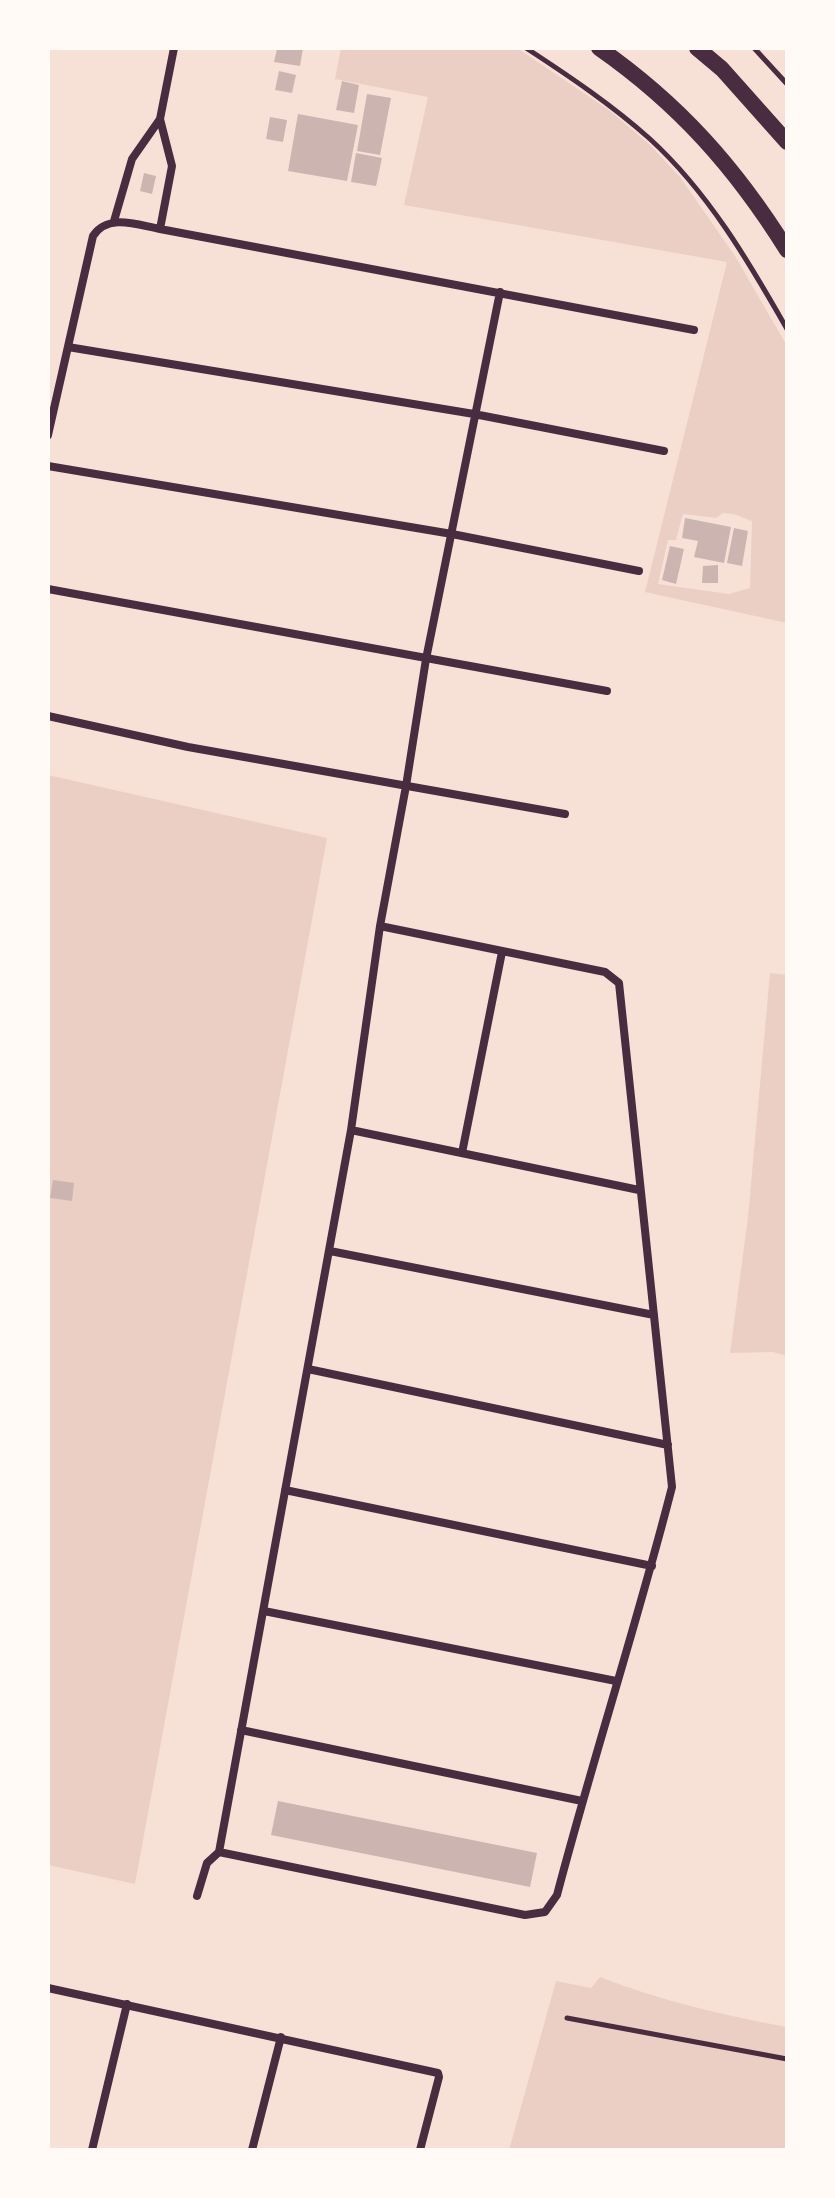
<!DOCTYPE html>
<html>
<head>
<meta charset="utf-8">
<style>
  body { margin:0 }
  #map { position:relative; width:835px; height:2198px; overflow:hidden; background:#f7e1d7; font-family:"DM Sans",sans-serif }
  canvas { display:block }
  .frame { position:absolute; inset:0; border:50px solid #fffaf5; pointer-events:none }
</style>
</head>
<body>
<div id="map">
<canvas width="835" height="2198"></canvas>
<div class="frame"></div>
</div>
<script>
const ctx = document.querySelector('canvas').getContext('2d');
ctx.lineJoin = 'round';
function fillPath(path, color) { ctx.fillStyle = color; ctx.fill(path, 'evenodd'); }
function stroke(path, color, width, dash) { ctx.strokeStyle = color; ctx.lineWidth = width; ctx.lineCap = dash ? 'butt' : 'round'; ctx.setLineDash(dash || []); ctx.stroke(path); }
fillPath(new Path2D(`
  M341,48H517L609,110L649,144L680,177L735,256L787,346V623L645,592L727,262L404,205L428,97L335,79ZM723,513L734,514L752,521L750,588L729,594L658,584L668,540H676L683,514L716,518Z
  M48,775L327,838L135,1884L48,1865Z
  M770,973L787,975V1356L773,1352L730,1353L748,1217Z
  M600,1977C661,2001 723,2015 787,2027V2150H509L556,1981L591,1988Z`), '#ebcfc5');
fillPath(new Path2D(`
  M283,48H303L300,66L274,62L277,49Z
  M279,71L296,75L292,93L275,90Z
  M342,81L359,85L354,113L336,110Z
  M367,94L391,98L380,155L357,151Z
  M298,114L358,125L347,181L288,171Z
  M270,117L287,120L283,142L266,139Z
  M356,153L382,158L376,186L351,182Z
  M144,173L156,176L152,194L140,191Z
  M685,518L731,527L724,563L694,557L698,541L682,538Z
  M734,528L748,531L742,566L727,563Z
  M670,546L684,549L676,584L662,580Z
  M718,565V583H702L703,566Z
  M53,1180L74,1183L72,1201L50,1198Z
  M278,1801L537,1853L530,1887L271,1835Z`), '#ccb4b1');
stroke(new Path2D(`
  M526,48C569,76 612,105 650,139C708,192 749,262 787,329
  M754,48L787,84
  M567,2018L787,2059`), '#4a2c40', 5);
stroke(new Path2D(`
  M114,221L132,159L160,119L174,48
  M160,229L172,166L160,119
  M68,347L474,414L664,451
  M48,435L93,236C108,213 137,225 160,229L694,330
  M48,466L452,534L639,571
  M48,589L607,691
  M48,716L188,747L565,814
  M351,1130L639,1190
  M462,1153L502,952
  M330,1251L654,1315
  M308,1369L668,1445
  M285,1490L652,1566
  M264,1611L616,1681
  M241,1730L582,1801
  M219,1852L525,1915L545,1912L557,1895C593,1758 637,1624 672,1487L619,983L605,972L380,926
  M197,1896L207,1863L219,1852L351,1130L380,926L406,786L426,659L500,292
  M48,1988L438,2073L439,2077L420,2150
  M92,2150L127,2004
  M252,2150L281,2037`), '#4a2c40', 8);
stroke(new Path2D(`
  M599,48C679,104 735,167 787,250
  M697,48L722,69L787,142`), '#4a2c40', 16);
</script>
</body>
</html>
